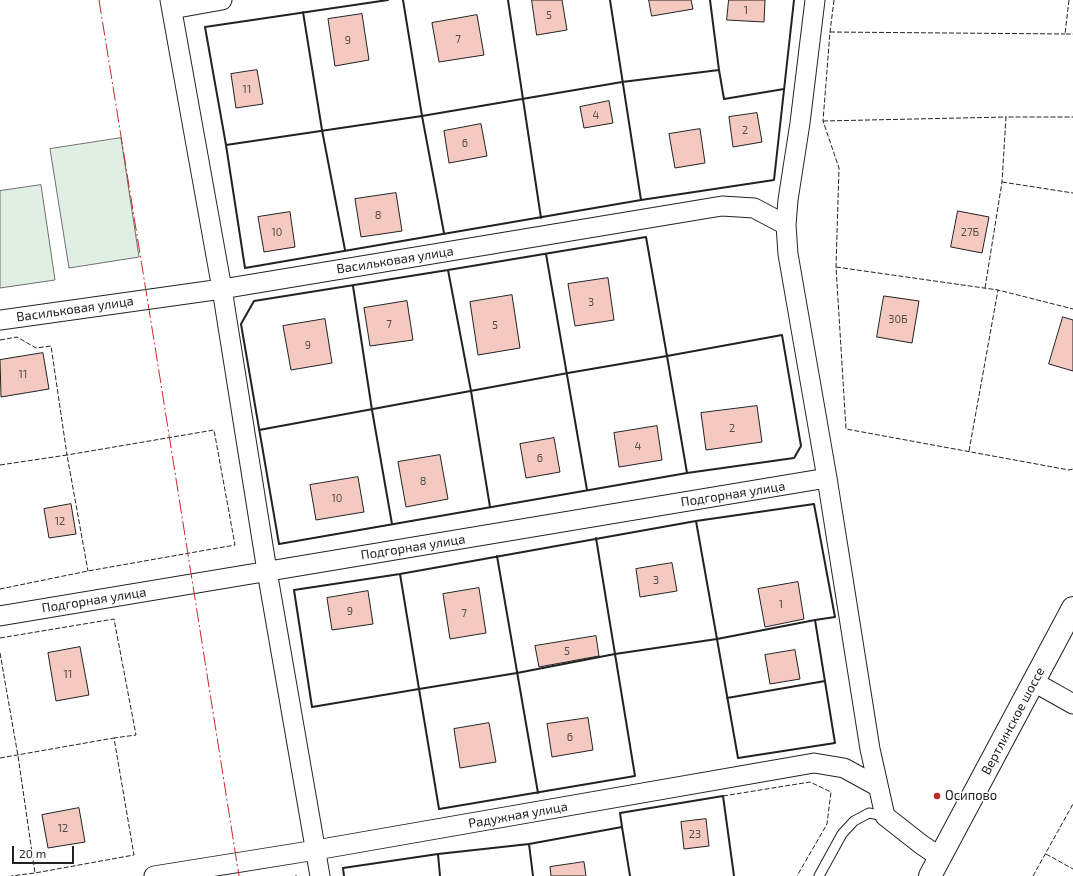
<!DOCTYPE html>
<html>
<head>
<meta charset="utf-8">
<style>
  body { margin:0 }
  #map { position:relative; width:1073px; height:876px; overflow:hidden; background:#fff; font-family:"Exo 2",sans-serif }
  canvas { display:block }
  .scale { position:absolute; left:12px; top:846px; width:62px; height:18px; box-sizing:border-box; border:2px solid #222; border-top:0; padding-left:5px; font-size:12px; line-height:14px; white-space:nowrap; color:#222; -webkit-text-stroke:3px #fff; paint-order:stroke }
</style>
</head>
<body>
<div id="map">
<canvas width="1073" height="876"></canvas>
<div class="scale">20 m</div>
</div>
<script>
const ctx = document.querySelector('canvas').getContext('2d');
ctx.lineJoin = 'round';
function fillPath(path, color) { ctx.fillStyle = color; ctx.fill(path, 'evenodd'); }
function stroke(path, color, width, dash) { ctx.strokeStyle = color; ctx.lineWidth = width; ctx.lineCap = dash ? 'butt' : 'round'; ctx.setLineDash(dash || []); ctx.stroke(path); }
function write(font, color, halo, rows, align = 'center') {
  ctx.font = font + ' "Exo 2",sans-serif'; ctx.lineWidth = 3; ctx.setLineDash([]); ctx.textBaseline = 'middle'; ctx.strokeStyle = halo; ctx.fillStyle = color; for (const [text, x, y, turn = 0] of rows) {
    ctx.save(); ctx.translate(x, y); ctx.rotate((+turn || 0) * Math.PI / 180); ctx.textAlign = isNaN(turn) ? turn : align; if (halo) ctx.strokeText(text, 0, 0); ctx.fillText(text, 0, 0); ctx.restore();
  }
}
const green = new Path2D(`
  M121,138L139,257L69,268L50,149Z
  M41,185L55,280L0,288V191Z`);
fillPath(green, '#e0efe3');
stroke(green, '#6f6f6f', 1);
const building = new Path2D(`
  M532,0H562L567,30L537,35Z
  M649,0H691L693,9L652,16Z
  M729,0H765L764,22L727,20Z
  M362,14L369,60L335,66L328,19Z
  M477,15L484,55L439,62L432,23Z
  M257,70L263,104L236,108L231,74Z
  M609,101L613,123L584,128L580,107Z
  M757,113L762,142L733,147L729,117Z
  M481,124L487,156L449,163L444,131Z
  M700,129L705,163L675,168L669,134Z
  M396,193L402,231L361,237L355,199Z
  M958,211L989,217L982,253L951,247Z
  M290,212L295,247L264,252L258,217Z
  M608,278L614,320L575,326L568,284Z
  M512,295L520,348L478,355L470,302Z
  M884,296L919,301L912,343L877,337Z
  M407,301L413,340L370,346L364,308Z
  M1063,317L1073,320V371L1049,364Z
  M325,319L332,363L291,370L283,326Z
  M43,353L49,389L1,397L0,360Z
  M757,406L762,442L706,450L701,413Z
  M657,426L662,460L619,467L614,433Z
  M554,438L560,472L526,478L520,444Z
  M440,455L448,499L406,507L398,462Z
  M358,477L364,512L316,520L310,485Z
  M71,504L76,534L49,538L44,509Z
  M672,563L677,591L640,597L636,569Z
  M798,582L804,619L765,627L758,589Z
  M479,588L486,633L450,639L443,594Z
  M368,591L373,624L332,630L327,598Z
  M596,636L599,656L539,667L535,646Z
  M80,647L89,695L56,701L48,653Z
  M795,650L800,679L770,684L765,655Z
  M588,718L593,750L552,757L547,724Z
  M489,723L496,762L460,768L454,729Z
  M79,808L85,842L48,848L42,815Z
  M706,819L709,846L684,849L681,822Z
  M584,862L586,876H551L550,867Z`);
fillPath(building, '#f3c9c0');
stroke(building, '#222', 1);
const lane = new Path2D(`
  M819,876L842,834L854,821L869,813L885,816`);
const street = new Path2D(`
  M170,0L222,289L267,571L320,876
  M815,0L800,123L788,200L786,225L788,254L827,478L870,749L885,816L922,845L940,857
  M172,9L222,0
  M0,320L222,289L722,206L754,208L786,225
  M0,616L827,478
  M1034,682L1073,704
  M154,876L316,850L814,763L844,768L877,786`);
const secondary = new Path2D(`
  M930,876L1073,608`);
stroke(lane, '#222', 11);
stroke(street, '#222', 21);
stroke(secondary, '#222', 24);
stroke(lane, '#fff', 9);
stroke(street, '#fff', 19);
stroke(secondary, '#fff', 22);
stroke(new Path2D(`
  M834,0L830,32L823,121L839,168L836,267L846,429L1069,470L1073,469
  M1069,0L1065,34H1073
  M830,32L1065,34
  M823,121L1006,117
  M1002,182L1073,193
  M836,267L998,290L1073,309
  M985,288L1002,182L1006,117H1073
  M0,340L17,337L36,348L51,346L67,455L214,430L235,545L88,571L0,589
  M969,451L998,290
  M0,465L67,455L88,571
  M0,638L114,619L136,735L114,738L134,855L35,873L11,876
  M0,653L18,756L35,873
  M0,758L114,738
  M723,796L810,782L831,792L827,824L797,876
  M1046,854L1073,869
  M295,876H297
  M1033,876L1073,804`), '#222', 1, [5, 2]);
stroke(new Path2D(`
  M388,0L205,27L226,145L245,268L641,200L774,180L794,0
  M403,0L422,116L444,233
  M508,0L541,218
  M610,0L641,200
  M710,0L719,70
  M303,12L322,130L345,250
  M226,145L422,116L622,82L719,70L724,99L784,89
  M646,237L667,356L782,335L801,446L794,458L687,473L279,544L241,324L254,301L448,270Z
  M546,254L587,490
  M448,270L471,391L490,507
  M353,286L372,410L392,524
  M259,430L568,373L667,356L687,473
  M814,504L835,617L815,620L835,743L738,758L717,639L615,654L635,776L439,809L419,689L312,707L294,590L400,574L696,521Z
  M696,521L717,639L815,620
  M497,556L538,793
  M400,574L419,689L517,673L615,654L596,538
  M727,698L825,681
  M622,827L630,876
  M529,844L533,876
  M438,854L440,876
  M344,876L343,868L438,854L529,844L622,827L620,813L723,796L734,876`), '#222', 2);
stroke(new Path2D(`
  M99,0L157,359L239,876`), '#c62828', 1, [14, 3, 2, 3]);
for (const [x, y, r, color] of [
  [937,796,4,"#c62828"]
]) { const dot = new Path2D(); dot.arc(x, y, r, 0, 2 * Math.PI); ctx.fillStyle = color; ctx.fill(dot); stroke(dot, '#fff', 1.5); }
write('11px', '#564c4a', null, [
  ["1",746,10],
  ["5",549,15],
  ["7",458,39],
  ["9",348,40],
  ["11",247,89],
  ["4",596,115],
  ["2",745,130],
  ["6",465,143],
  ["8",378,215],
  ["10",277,232],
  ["27Б",970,232],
  ["3",591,302],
  ["30Б",898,319],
  ["7",389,324],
  ["5",495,325],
  ["9",308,345],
  ["11",23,374],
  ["2",732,428],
  ["4",638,446],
  ["6",540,458],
  ["8",423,481],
  ["10",337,498],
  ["12",60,521],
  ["3",656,580],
  ["1",781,604],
  ["9",350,611],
  ["7",464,613],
  ["5",567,651],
  ["11",68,674],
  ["6",570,737],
  ["12",63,828],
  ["23",695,834]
]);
write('13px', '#222', '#fff', [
  ["Васильковая улица",395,260,-9],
  ["Васильковая улица",75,309,-8],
  ["Подгорная улица",733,494,-9],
  ["Подгорная улица",413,547,-9],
  ["Подгорная улица",94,600,-9],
  ["Вертлинское шоссе",1013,721,-62],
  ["Радужная улица",518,815,-10]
]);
write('13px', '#222', '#fff', [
  ["Осипово",945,796]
], 'left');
</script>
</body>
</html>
